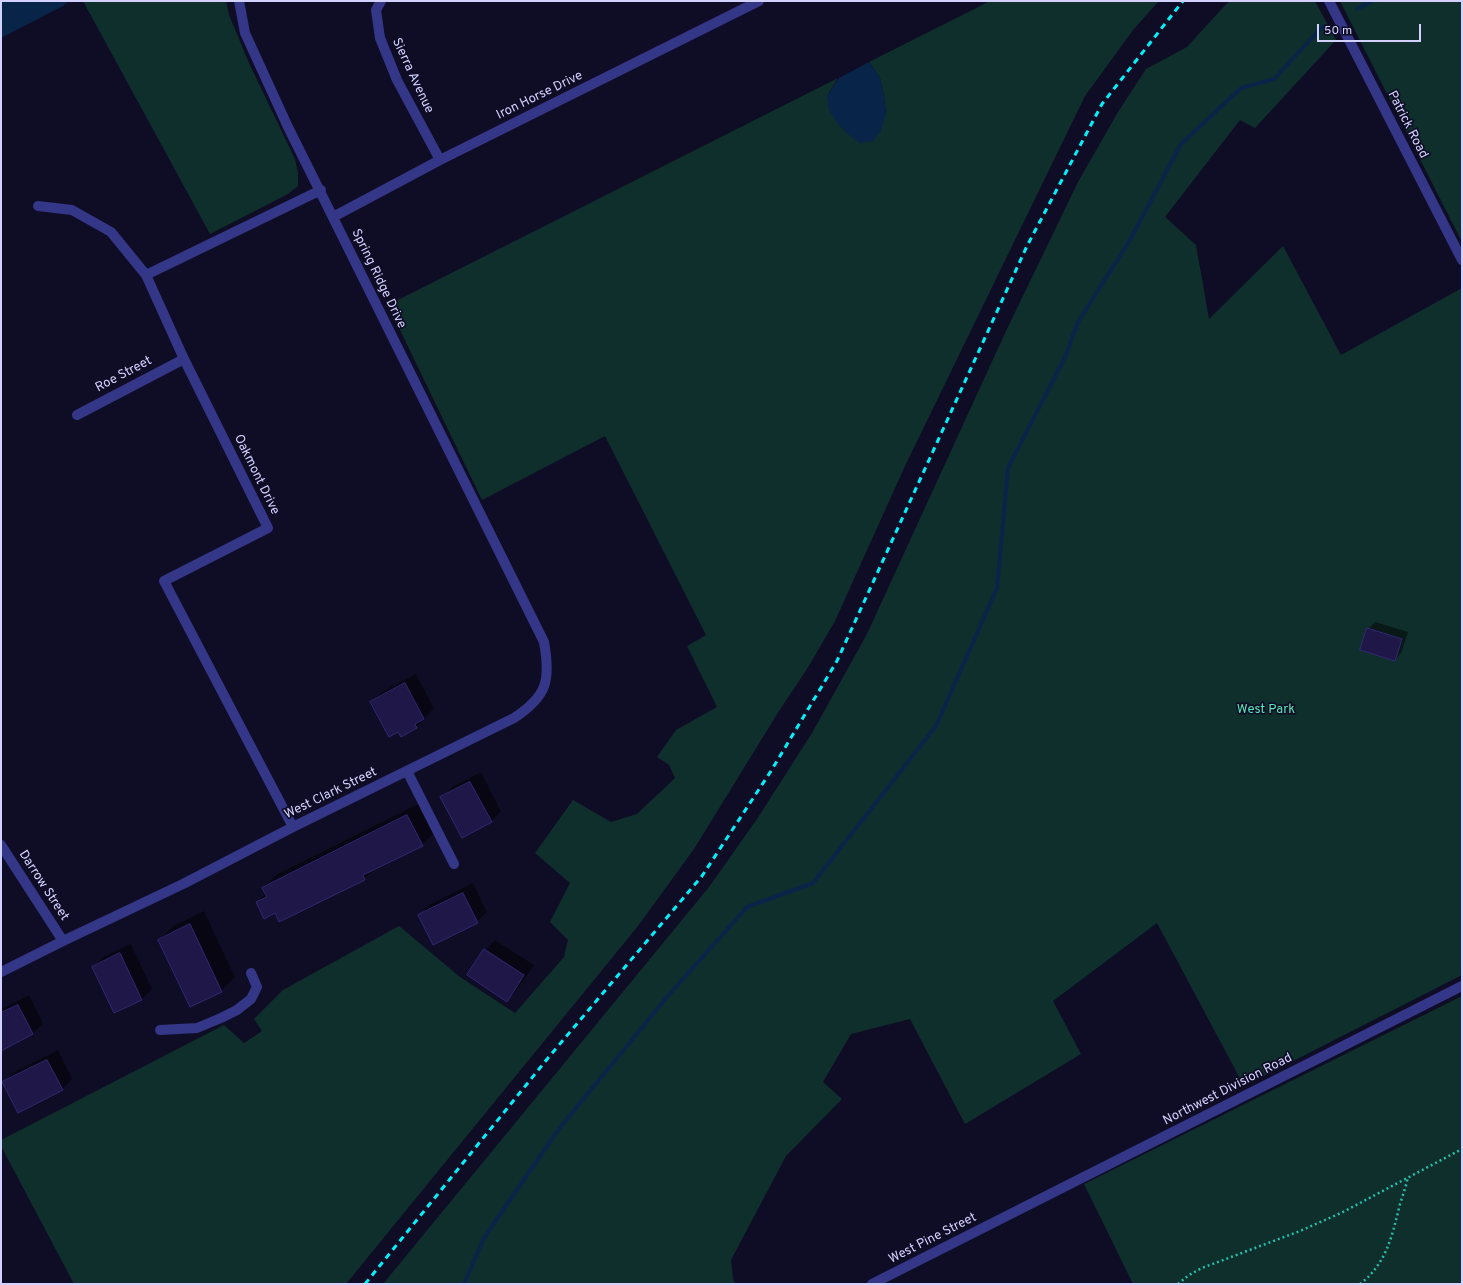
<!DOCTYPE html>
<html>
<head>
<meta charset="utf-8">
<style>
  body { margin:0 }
  #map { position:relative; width:1463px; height:1285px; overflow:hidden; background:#0f0d25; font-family:Overpass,sans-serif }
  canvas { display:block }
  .frame { position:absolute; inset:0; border:2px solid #d3d1ff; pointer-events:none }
  .scale { position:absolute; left:1317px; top:24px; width:104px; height:18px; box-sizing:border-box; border:2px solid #d3d1ff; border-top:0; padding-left:5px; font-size:12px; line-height:14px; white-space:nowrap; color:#d3d1ff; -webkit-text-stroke:3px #0f0d25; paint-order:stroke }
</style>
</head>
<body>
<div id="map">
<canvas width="1463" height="1285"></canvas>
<div class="frame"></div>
<div class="scale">50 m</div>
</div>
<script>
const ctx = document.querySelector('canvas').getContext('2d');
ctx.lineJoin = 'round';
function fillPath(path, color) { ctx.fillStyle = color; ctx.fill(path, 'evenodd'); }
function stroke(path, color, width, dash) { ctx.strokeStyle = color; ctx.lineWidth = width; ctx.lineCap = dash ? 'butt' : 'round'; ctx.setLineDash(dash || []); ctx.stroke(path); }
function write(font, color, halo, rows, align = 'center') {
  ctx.font = font + ' Overpass,sans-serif'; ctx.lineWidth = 3.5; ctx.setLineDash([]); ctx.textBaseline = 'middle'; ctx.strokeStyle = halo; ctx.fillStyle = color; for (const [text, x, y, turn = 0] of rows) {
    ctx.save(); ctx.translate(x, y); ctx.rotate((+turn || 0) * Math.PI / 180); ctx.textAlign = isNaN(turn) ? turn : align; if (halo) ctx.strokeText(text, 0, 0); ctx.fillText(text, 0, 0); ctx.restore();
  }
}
fillPath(new Path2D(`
  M83,1H226L229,15L249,63L295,159L298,173V186L288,194L210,234Z
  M990,1H1159L1133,30L1085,96L905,466L835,621L807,669L779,711L694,849L638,926L346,1284H74L1,1146V1140L224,1025L244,1043L262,1031L254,1019L283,990L399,926L460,977L515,1013L564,957L568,940L550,922L570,883L535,853L573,800L611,822L637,814L675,778L669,765L657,757L676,730L717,707L687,646L706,635L605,436L482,500L388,305L838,78L827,96L886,113L884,97L880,78L869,62Z
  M1229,1H1315L1336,40L1255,128L1240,120L1165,217L1196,245L1209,319L1283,246L1341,355L1462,288V975L1244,1086L1157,923L1053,1001L1081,1054L965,1124L910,1019L851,1034L823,1082L842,1099L786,1156L731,1260L733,1278L735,1284H383L709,887L757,819L812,733L867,634L1006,331L1078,182L1118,112L1146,69L1187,47Z
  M1340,1H1462V242Z
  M1462,996V1284H1133L1084,1184Z`), '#0f2f2c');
fillPath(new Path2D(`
  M1,1H69L63,6L1,38Z
  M869,62L880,78L884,97L886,113L881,131L873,141L860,143L849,135L838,124L829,110L827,96L839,78Z`), '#082449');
fillPath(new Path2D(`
  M1375,622L1408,632L1401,653L1395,660L1368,629Z
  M416,674L434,708L417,727L401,736L398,731L372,702L382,692Z
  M481,772L501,811L491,822L442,798L452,787Z
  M420,803L435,832L422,845L375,868L364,879L275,912L257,902L266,893L263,888L276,875Z
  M473,883L487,912L477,922L419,915L429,905Z
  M204,911L235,977L221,991L159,940L173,926Z
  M495,940L534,965L517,990L507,1000L485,950Z
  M131,944L152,989L142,999L114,1012L93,967L103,957Z
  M29,995L43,1023L33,1034L1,1050V1009Z
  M58,1050L72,1079L62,1090L4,1082L14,1072Z`), '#0007');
stroke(new Path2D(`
  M1357,9L1372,1
  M464,1284L484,1238L558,1130L667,997L747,907L813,883L936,726L997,588L1008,468L1065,357L1078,322L1130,240L1181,144L1241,88L1274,79L1322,27`), '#082449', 4);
const building = new Path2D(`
  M1367,628L1402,639L1395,661L1360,650Z
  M405,683L424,719L415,724L417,728L401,737L398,732L389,737L370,702Z
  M470,782L492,822L462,838L440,797Z
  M407,815L423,846L363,875L365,880L279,922L275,913L264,919L256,902L267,897L262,888Z
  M463,893L478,923L433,945L418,915Z
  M190,924L222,992L190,1007L158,940Z
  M484,949L524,975L507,1002L467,975Z
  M120,953L142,1000L114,1013L92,967Z
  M18,1005L33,1034L1,1051V1013Z
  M47,1060L63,1090L18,1113L2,1082Z`);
fillPath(building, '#1e1747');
stroke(building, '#322875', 1);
stroke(new Path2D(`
  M1178,1284L1189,1275L1202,1268L1300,1231L1343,1212L1462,1149
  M1360,1284C1387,1263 1392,1236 1400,1204C1403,1195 1406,1186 1408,1177`), '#26beab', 2.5, [2, 3]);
stroke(new Path2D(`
  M381,1L376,10L380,38L397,80L440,160
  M1329,1L1462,260
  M38,206L72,210L111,232L146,275
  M333,217L440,160L759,1
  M77,415L184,359
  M407,771L454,864
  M293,827L164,581L268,528L184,359L146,275L321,190
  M1,845L63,941
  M1,972L63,941L183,884L293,827L514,718C547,696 551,681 544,642L288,127L245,33L239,1
  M160,1030L197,1028L221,1018L237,1010L251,999L257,987L251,973
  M872,1284L1462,986`), '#343687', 10);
stroke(new Path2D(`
  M365,1284L548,1058L702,876L771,771L837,661L1027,246L1102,104L1183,1`), '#00f2fc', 3, [6, 5]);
write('13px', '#d3d1ff', '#0f0d25', [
  ["Sierra Avenue",412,76,65],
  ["Iron Horse Drive",540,96,-26],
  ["Patrick Road",1407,125,63],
  ["Spring Ridge Drive",378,279,64],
  ["Roe Street",124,375,-28],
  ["Oakmont Drive",256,475,64],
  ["West Clark Street",331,794,-26],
  ["Darrow Street",43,886,57],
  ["Northwest Division Road",1228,1090,-27],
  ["West Pine Street",933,1239,-27]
]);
write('13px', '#54e8ba', '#0f0d25', [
  ["West Park",1266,710]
]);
</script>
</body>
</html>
